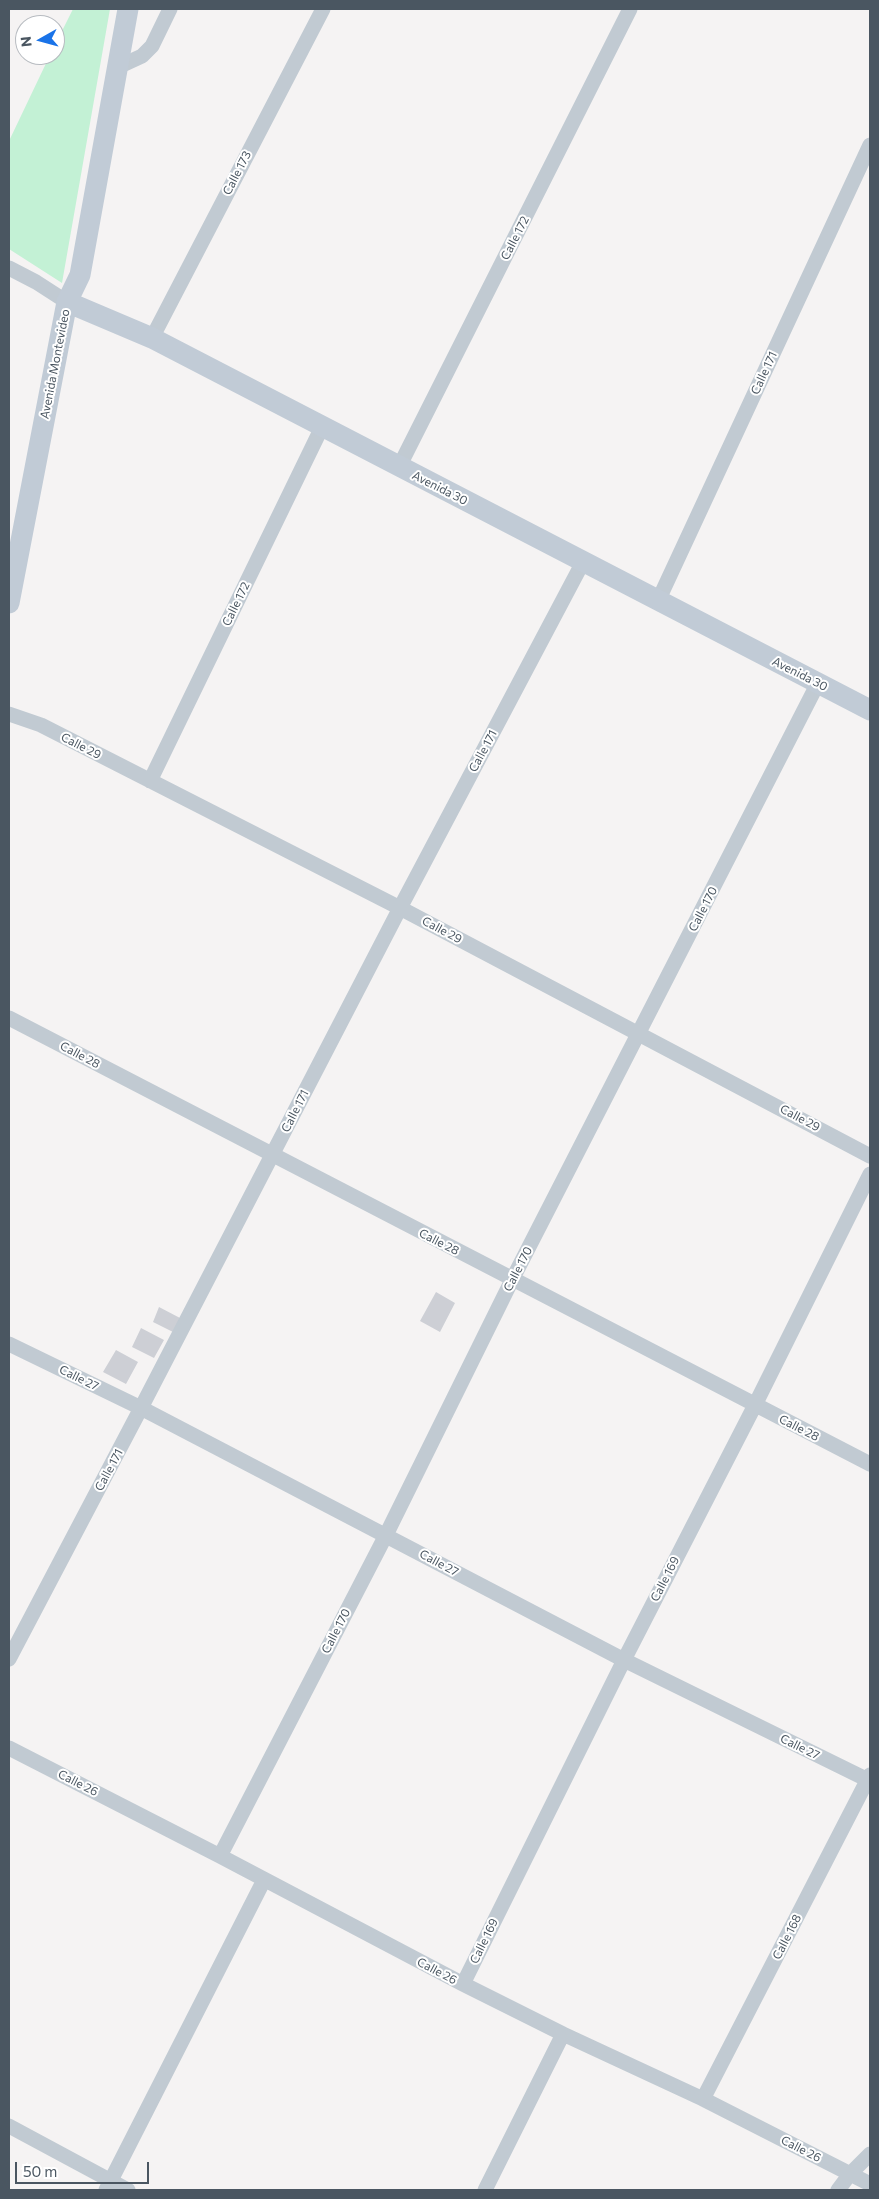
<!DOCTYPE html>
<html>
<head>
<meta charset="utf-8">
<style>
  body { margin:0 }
  #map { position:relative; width:879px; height:2199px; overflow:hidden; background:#f5f3f3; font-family:Commissioner,sans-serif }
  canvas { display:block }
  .frame { position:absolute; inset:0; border:10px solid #4a5661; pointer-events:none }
  .north { position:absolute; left:15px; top:15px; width:50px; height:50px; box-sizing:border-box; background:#fff; border:1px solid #b7bbc0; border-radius:50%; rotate:263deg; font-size:14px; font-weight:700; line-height:20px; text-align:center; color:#4a5661 }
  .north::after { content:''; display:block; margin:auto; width:18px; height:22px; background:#1a73e8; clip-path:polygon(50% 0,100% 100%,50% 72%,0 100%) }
  .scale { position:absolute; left:15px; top:2162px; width:134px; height:22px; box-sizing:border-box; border:2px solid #4a5661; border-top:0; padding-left:6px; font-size:15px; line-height:18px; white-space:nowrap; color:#4a5661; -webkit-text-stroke:4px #fff; paint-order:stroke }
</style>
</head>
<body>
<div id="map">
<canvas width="879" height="2199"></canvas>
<div class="frame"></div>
<div class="north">N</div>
<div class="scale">50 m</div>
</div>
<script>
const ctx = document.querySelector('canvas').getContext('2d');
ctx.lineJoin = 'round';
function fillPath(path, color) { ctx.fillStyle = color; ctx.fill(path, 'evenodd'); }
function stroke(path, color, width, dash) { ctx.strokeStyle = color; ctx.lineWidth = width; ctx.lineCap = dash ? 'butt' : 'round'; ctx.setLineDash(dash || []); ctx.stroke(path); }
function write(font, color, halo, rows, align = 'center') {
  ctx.font = font + ' Commissioner,sans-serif'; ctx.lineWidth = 4; ctx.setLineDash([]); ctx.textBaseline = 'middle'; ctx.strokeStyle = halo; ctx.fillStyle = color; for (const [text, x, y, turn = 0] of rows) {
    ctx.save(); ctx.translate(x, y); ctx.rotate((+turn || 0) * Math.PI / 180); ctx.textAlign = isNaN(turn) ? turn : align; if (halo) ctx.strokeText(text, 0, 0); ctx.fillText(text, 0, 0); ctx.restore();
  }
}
fillPath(new Path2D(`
  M73,9H110L62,283L9,249V141L50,55H55V45Z`), '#c3f1d5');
fillPath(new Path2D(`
  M436,1292L455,1303L440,1332L420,1321Z
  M159,1307L180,1318L173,1332L153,1322Z
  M141,1328L164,1340L154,1358L132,1347Z
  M116,1350L138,1362L126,1384L103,1372Z`), '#cdcfd5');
stroke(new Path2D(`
  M116,68L142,56L152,46L170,9
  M9,268L36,282L67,302
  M152,338L323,9
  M399,467L630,9
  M658,601L870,145
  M9,714L41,725L400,908L870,1156
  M150,781L322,427
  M9,1018L870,1464
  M9,1344L141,1408L624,1660L870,1781
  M9,1659L141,1408L400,908L583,562
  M9,1748L220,1856L463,1984L563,2034L703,2099L870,2184
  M220,1856L386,1535L512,1280L818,683
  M463,1984L624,1660L755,1405L870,1174
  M703,2099L870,1775
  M9,2126L128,2190
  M106,2190L264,1880
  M485,2190L563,2034
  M838,2190L850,2174L870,2154`), '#c1cad2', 15);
stroke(new Path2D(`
  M67,302L152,338L870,710
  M9,603L67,302L80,275L128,9`), '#c1cbd6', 21);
write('12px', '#4a5661', '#fff', [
  ["Calle 173",237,173,-63],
  ["Calle 172",515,238,-63],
  ["Avenida Montevideo",55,364,-79],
  ["Calle 171",764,373,-65],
  ["Avenida 30",440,488,27],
  ["Calle 172",236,604,-64],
  ["Avenida 30",800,674,27],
  ["Calle 29",81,746,27],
  ["Calle 171",483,751,-62],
  ["Calle 170",703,909,-63],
  ["Calle 29",442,930,28],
  ["Calle 28",80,1055,28],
  ["Calle 171",295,1111,-63],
  ["Calle 29",800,1118,28],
  ["Calle 28",439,1242,27],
  ["Calle 170",518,1269,-63],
  ["Calle 27",79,1378,26],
  ["Calle 28",799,1428,27],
  ["Calle 171",109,1470,-62],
  ["Calle 27",439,1563,28],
  ["Calle 169",665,1579,-63],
  ["Calle 170",336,1631,-63],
  ["Calle 27",800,1747,26],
  ["Calle 26",78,1783,27],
  ["Calle 168",787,1937,-63],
  ["Calle 169",484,1941,-64],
  ["Calle 26",437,1971,28],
  ["Calle 26",801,2149,27]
]);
</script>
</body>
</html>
